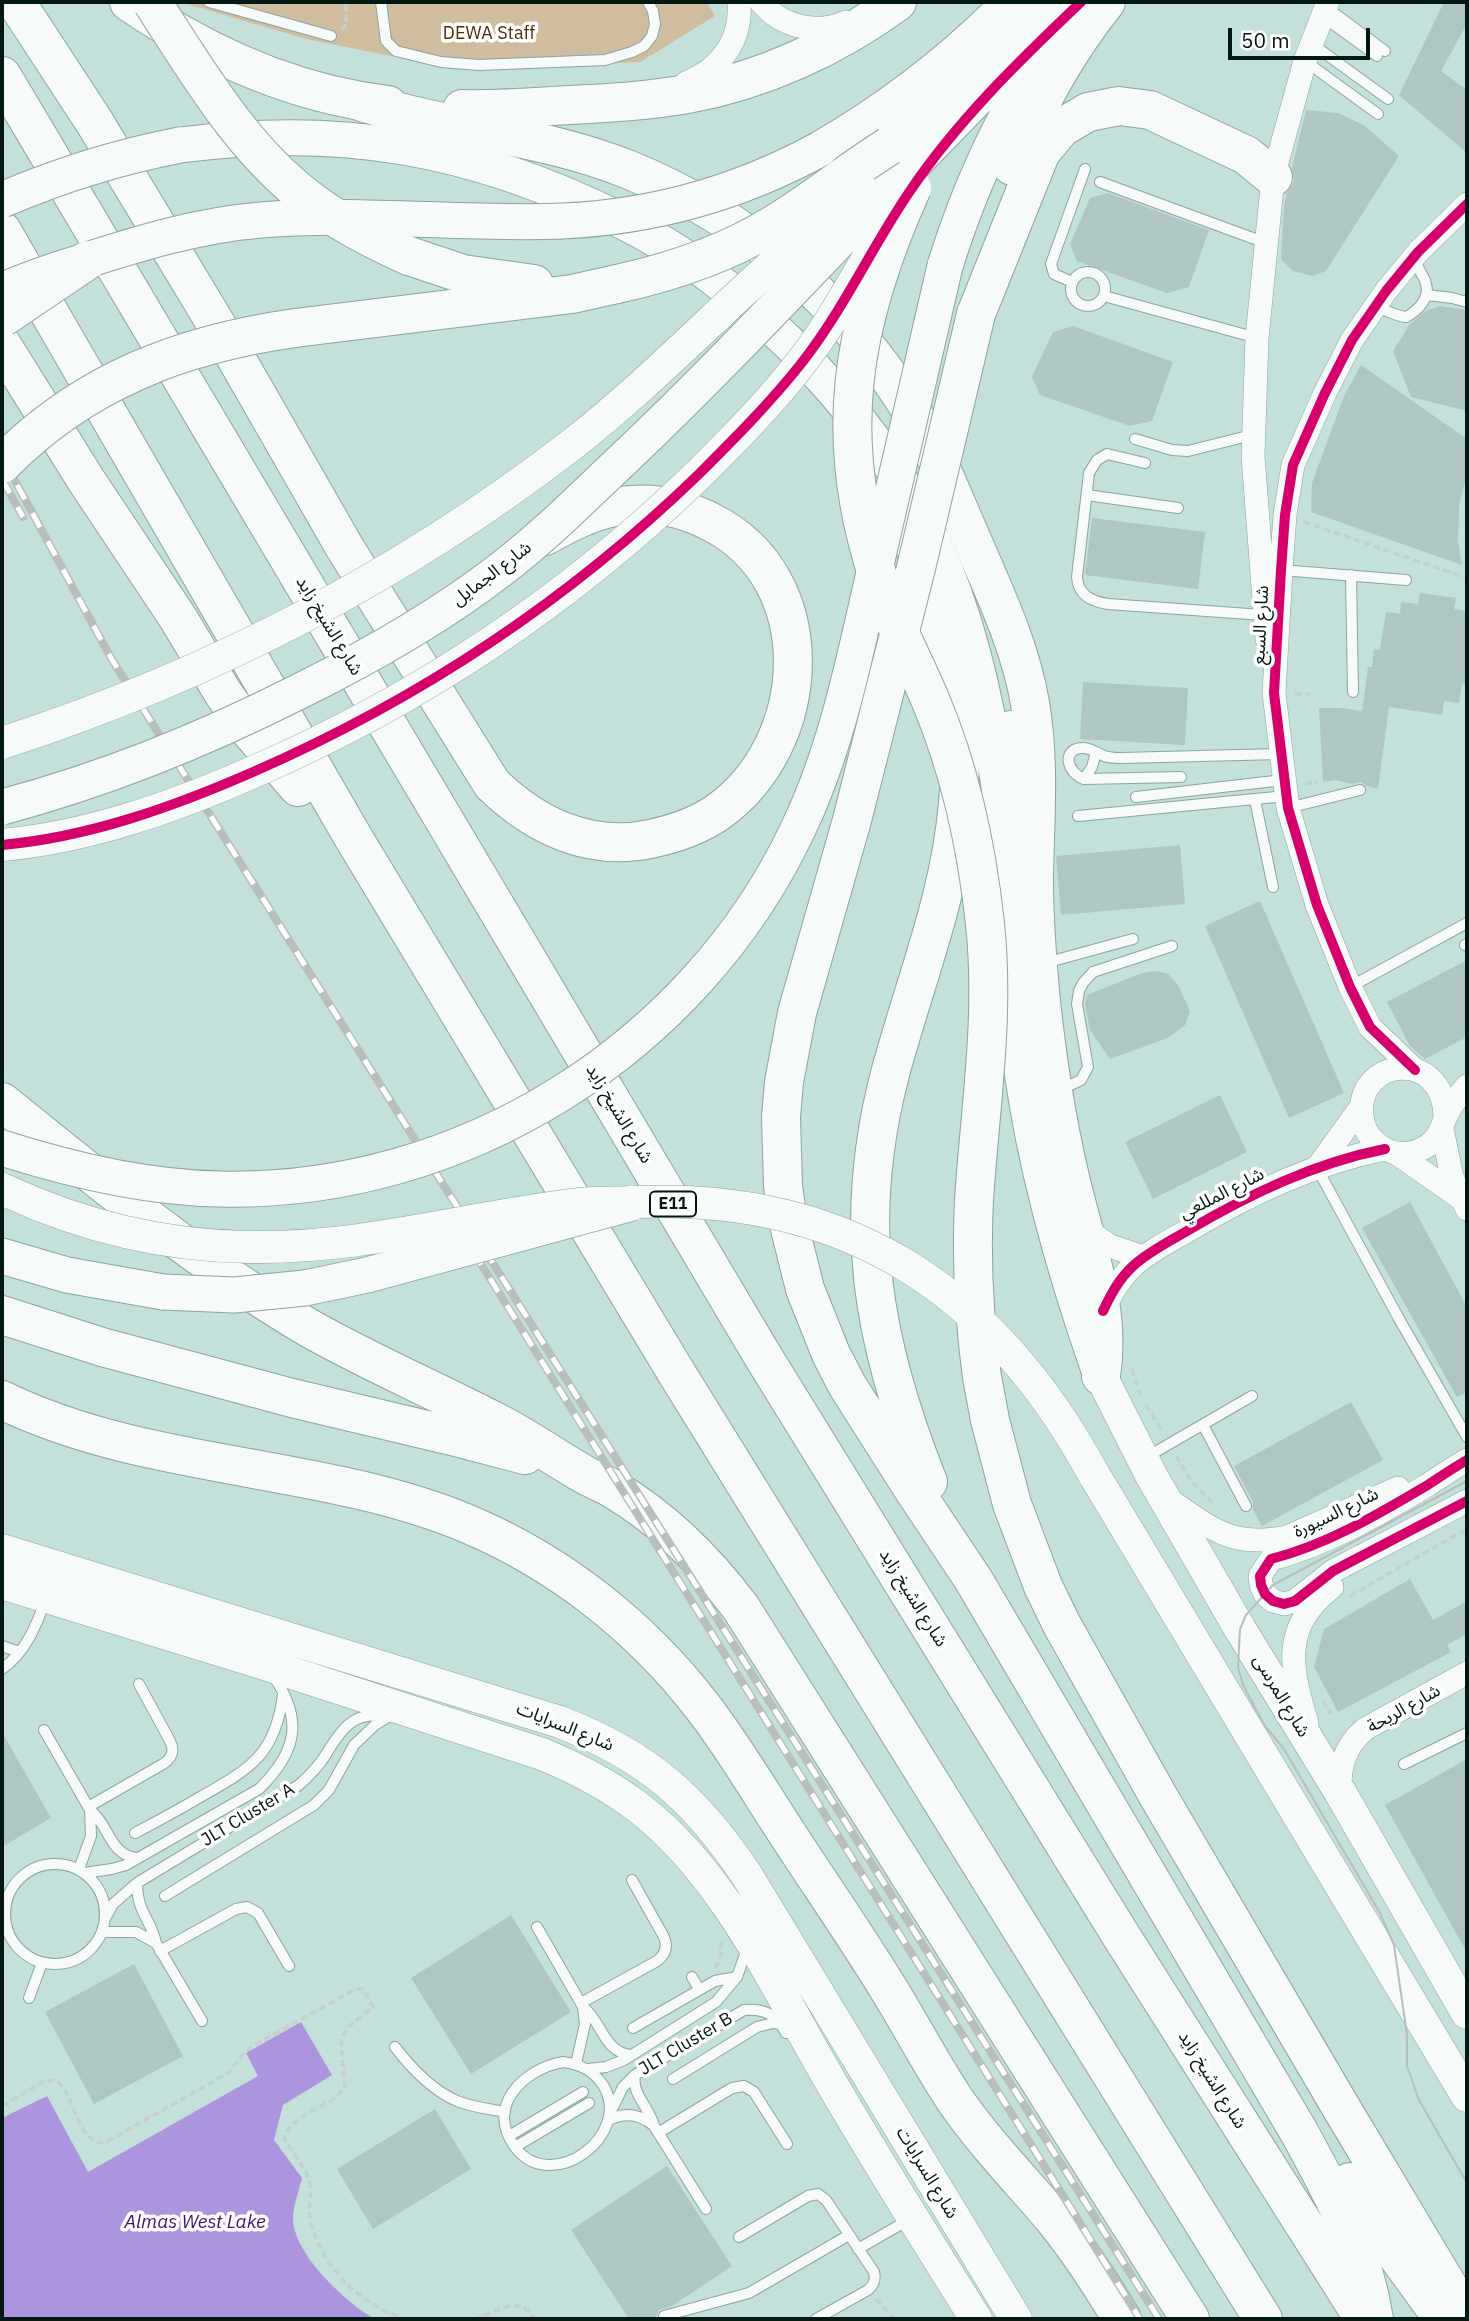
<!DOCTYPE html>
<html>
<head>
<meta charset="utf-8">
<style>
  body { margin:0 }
  #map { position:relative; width:1469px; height:2321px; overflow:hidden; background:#c3e0da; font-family:"IBM Plex Sans",sans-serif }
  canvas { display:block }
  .frame { position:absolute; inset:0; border:4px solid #031713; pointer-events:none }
  .scale { position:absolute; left:1228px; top:28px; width:142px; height:32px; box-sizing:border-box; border:4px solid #031713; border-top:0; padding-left:9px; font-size:21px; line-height:24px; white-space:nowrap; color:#031713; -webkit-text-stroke:5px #fff; paint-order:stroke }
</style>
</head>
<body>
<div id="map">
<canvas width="1469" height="2321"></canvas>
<div class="frame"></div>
<div class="scale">50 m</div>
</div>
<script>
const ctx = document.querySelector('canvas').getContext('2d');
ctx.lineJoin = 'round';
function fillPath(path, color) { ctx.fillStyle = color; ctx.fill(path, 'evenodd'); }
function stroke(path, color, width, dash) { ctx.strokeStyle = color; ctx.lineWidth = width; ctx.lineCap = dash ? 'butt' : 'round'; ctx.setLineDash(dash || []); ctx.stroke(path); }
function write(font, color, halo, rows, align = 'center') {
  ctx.font = font + ' "IBM Plex Sans","Noto Sans Arabic",sans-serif'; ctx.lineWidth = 7; ctx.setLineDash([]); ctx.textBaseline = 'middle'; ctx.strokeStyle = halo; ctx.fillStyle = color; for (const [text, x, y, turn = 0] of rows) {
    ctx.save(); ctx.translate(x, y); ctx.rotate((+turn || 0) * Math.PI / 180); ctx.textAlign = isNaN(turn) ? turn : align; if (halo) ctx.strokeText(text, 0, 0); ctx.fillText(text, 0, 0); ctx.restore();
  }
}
fillPath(new Path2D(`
  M181,2H707L715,16L640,62L452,68L306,39Z`), '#d0bd9f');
fillPath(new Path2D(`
  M301,2022L332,2075L283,2105L274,2140L302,2178C299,2190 294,2204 293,2216C291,2252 346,2303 375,2319H2V2118L47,2096L88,2172L258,2076L246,2053Z`), '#ac95de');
fillPath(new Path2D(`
  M1444,2H1467V24L1441,71L1467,90V153L1399,95Z
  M1306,110L1338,113L1365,126L1399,156L1326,271L1312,276L1293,271L1281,259L1284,205L1287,193L1294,181L1292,168Z
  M1108,193L1209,230L1189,287L1167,293L1077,261L1070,244L1090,198Z
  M1440,306L1467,310V411L1411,397L1393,351L1410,324L1426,311Z
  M1073,326L1173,362L1152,421L1130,426L1040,395L1032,377L1053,332Z
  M1361,365L1467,439V475L1459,505L1458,542L1462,565L1311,512L1312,483L1344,396Z
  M1092,518L1205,532L1198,589L1085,575Z
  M1420,593L1456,598L1454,609L1467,611V685L1462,684L1459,703L1444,701L1442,715L1389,707L1378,789L1367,786L1361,782L1352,784L1334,780L1323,782L1319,708H1341L1362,711L1368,667H1372L1374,649L1380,650L1386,612L1400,614L1401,602L1418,604Z
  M1083,682L1188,688L1185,745L1080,739Z
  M1180,845L1185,904L1061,915L1056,856Z
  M1260,901L1344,1093L1289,1118L1205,926Z
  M1467,960V1037L1425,1059L1410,1046L1387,1002Z
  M1157,971L1168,974L1178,985L1190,1011L1185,1025L1168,1038L1110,1059L1090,1030L1085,1005L1087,995L1142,973Z
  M1220,1095L1247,1152L1153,1199L1125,1142Z
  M1410,1202L1467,1307V1392L1457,1397L1362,1228Z
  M1351,1402L1383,1460L1262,1526L1253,1510V1502L1234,1466Z
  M1410,1579L1433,1620L1467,1601V1634L1447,1645L1451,1652L1338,1712L1314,1667L1324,1629Z
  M2,1732L51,1818L2,1847Z
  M1467,1759V1953L1385,1805Z
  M511,1915L571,2012L471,2074L411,1978Z
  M134,1964L183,2056L94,2104L45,2012Z
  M435,2109L471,2169L373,2229L337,2169Z
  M667,2166L732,2266L672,2306L659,2310L656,2316L652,2319H629L571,2230Z`), '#afc6c4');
const lane = new Path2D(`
  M209,2L331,36
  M381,2L386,41L396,51L441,62L479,65L605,60L632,52L644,46L652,36L655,24L653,11L648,2
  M1326,7L1385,51
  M1322,16L1377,56
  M1312,44L1388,99
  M1305,61L1378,114
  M1100,182L1266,243
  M1071 289a17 17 0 1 1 34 0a17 17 0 1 1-34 0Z
  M1072,282L1054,274L1051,264L1085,169
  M1427,295L1452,298L1467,302
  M1104,296L1257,338
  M1373,309C1386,308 1394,316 1406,317C1418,311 1430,298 1426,284C1424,274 1416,270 1416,258
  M1135,439L1172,450L1188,451L1252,435
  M1145,463L1107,454L1097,460L1089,473L1077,577C1078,595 1091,601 1108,604L1263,615
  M1087,495L1178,508
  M1281,570L1406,580
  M1351,575L1353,692
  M1181,777L1084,779C1067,773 1061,749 1082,748C1090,747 1097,753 1104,756C1110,758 1115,758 1121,758L1280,754
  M1084,779L1092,767L1096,752
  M1136,797L1283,780
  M1255,800L1273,887
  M1288,808L1360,790
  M1078,816L1286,796
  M1465,945L1467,944
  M1045,963L1133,939
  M1350,987L1467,923
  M1060,1090L1081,1080L1088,1067L1077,1004L1079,991L1083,983L1093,972L1172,946
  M1317,1168L1398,1317L1467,1437
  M1203,1425L1246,1506
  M1145,1458L1252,1396
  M2,1646L19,1652
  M2,1669C26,1652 36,1626 46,1599
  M44,1730L90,1810C109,1824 110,1857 138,1858
  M1404,1764L1467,1733
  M88,1807L163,1764C172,1758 175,1751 170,1741L139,1684
  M135,1833C158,1821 180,1809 202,1796C251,1768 275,1755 283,1695
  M5 1914a50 50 0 1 1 100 0a50 50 0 1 1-100 0Z
  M79,1869L91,1836L90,1810
  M84,1873L112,1869L126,1865L259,1789C298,1751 304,1718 271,1673
  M137,1883C137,1913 151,1919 156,1943L202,2021
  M165,1896L314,1805L329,1790L354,1745L375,1725L388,1717
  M106,1917L113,1904L137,1883L299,1785C309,1776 318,1767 325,1756C339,1733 353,1709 384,1717
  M537,1927L583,2007L585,2024L576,2064
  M102,1932H136L156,1943
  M160,1951L236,1909L247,1907L258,1913L289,1966
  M692,1977L699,1989
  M29,1998L42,1963
  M581,2003L657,1961C665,1955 668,1947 664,1937L632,1880
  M583,2007C602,2021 603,2052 631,2055
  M633,2028L715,1981L737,1977
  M395,2047C411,2068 432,2090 457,2101C472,2107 489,2109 505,2112
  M563,2062C580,2064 593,2070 603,2085C634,2135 551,2196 515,2147C485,2107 523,2069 563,2062Z
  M588,2069L606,2067L624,2060L716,2002L737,1977L747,1949
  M635,2075C631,2094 650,2108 654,2126L706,2209
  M673,2079L757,2027L773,2023L781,2024
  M612,2109L623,2087L635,2075L744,2010C765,2008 776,2015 786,2033
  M609,2120C625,2112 640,2114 654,2126
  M658,2133L732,2088L744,2086L754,2092L787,2144
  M509,2136L583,2092
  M515,2147L589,2103
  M739,2237L808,2196L818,2194L826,2200L874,2272C876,2280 874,2285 868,2290L816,2319
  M858,2249L910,2219
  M664,2316L749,2293L849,2235`);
const street = new Path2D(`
  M761,2C781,27 817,35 846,22
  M686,83C721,69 742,40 739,2
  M1267,639L1253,456L1257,338L1273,177L1305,61L1328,2
  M1415,1070L1370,1027L1350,987L1317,905L1288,808L1274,693L1281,570L1285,515L1293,465L1325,393L1352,340L1386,291L1418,252L1467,204
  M1445,1117C1444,1047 1356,1058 1362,1115C1363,1130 1372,1142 1385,1149C1400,1158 1422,1153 1434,1140C1441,1133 1442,1125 1446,1116C1451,1105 1459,1095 1467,1086
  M1442,1129L1452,1177L1467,1209
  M1396,1153L1462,1199
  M1317,1168L1361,1107
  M1084,1228L1110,1246L1143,1257
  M1103,1311C1111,1294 1119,1279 1133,1266C1148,1252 1168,1242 1187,1231C1248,1195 1314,1163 1385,1149
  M1467,1460C1453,1468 1440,1477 1426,1486C1377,1515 1326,1545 1271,1559L1260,1576L1261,1585L1265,1594L1273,1601L1284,1604L1295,1601L1333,1571L1467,1501
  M1168,1499C1212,1529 1231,1548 1287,1537L1398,1488
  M1307,1723C1291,1668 1280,1628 1332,1587
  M1340,1792C1339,1766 1345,1746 1365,1729L1467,1673`);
const secondary = new Path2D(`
  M889,146L1044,2
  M1101,1376L1151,1475L1240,1629L1340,1792L1467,2013
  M1093,1473L1467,2096
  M2,1550L560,1722C647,1756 694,1797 746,1874L1016,2319
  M2,1583L255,1661L542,1754C576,1768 609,1785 639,1808C726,1875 777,1990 832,2084C878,2163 927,2241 976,2319`);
const primary = new Path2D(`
  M180,145C342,124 472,147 618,219C682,250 738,293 789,343C920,471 973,600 998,780C1012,876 1010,974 1022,1071C1036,1172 1065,1273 1099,1370
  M820,149C891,108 953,60 1010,2
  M884,194L1038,36
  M945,266C975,170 1018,79 1085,2
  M2,1256L67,1275L163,1292`);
const highway = new Path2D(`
  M16,2L95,123L228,344L345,548L492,784C534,825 589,852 650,839C674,834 698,826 718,812C814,744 824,579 711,522C681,506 647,501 614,507C589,512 567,524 545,536
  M129,2C207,55 295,94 388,105
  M2,76L764,1358L1120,1934L1364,2319
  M362,102C449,129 541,135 627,169C746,217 845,302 912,412C936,452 953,497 972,540C995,594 1020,645 1030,703C1040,761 1035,819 1034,877C1034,919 1037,960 1041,1001C1047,1058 1056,1117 1069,1173C1084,1240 1112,1307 1101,1376
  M462,109C498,110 534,107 570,105C609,103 648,101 687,94C762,81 835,47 897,2
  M1012,166C1036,107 1066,52 1106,2
  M2,231L353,837L679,1377L1263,2319
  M409,256L463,274L534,284
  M976,314L1041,152L1061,128L1088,112L1119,106L1150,110L1246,155L1273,177
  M295,328L572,294L617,284
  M2,345L86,480L178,618L223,693L250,731L298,787
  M908,491C912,527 917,564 926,600C933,626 942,651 949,676C960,716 962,761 958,802C951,895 914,984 890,1074C851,1223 872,1341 928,1482
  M852,820L797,1013L784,1082L781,1117L783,1186L788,1221L805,1289L831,1354L847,1385L913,1489L973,1579L1299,2132C1333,2194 1363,2248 1374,2319
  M1004,826L1010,778L1011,730
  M2,1102C101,1182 199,1263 309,1328C369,1362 432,1389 494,1421C524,1436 551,1455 580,1472C591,1479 603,1483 613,1489C665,1520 705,1560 741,1608L1190,2319
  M2,1315L102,1347L292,1398L456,1437L525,1455
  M982,1377L990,1420L1012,1504L1043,1586L1062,1625L1157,1794L1339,2104L1467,2318
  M2,1400C148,1471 319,1462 468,1524C560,1563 641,1627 702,1706C730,1742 754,1782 779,1821C815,1877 853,1931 888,1988C911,2025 931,2064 955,2100C984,2142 1020,2179 1053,2218C1079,2250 1101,2284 1122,2319
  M1350,2182L1385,2239L1438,2312`);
stroke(lane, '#8da4a0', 12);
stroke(street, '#8da4a0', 24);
stroke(secondary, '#8da4a0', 33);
stroke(primary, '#8da4a0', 37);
stroke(highway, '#8da4a0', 40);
stroke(new Path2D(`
  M341,30L346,25V2
  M1304,522L1467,578
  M1295,694H1310
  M1305,784L1317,782
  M1132,1369L1140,1395
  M1146,1405L1162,1431
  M1176,1456L1192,1482L1212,1502
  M1350,1596L1467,1529
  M1323,1701L1331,1714
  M715,1968L721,1955V1942
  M2,2106L44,2081L56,2080C76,2095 75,2141 104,2143L228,2073L245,2052L254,2045L356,1989H363L373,2007L347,2028L341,2039L345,2087C329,2110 296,2110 284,2138C291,2150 305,2168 309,2180C313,2193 307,2209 311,2223C322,2267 362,2306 405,2319
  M876,2299L894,2319
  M474,2319C498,2313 516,2292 535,2319`), '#c6cfcd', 3.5, [7, 3.5]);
stroke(lane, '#f6faf9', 10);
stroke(street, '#f6faf9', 23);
stroke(secondary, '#f6faf9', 32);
stroke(primary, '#f6faf9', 35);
stroke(highway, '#f6faf9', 38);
stroke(new Path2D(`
  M1467,1481L1273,1585L1246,1615L1240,1629L1238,1668L1244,1687L1265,1726L1284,1749L1380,1913L1394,1945L1407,2035V2066L1419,2100L1467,2183`), '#b7bfbd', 2);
const rail = new Path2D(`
  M2,457L111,658L1159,2319
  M2,479L23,517
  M456,1224L1140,2319`);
stroke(rail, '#b7bfbd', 8);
stroke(rail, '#fff', 5, [16]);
const secondaryBridge = new Path2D(`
  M2,743C209,676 397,579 570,446C624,404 674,356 724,309C769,267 816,227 858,181
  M2,845C88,837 171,808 251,773C417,701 569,600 699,474C734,439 770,403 800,364C831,325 854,280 880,238
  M2,1189C79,1225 163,1246 249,1247C364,1249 468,1217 580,1204C599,1202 617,1203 635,1202C847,1193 993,1290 1093,1473`);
const primaryBridge = new Path2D(`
  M2,200C60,175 118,157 180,145
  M2,291C27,279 54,271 81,262C140,243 199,225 261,220C361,212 462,225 563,221C653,217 741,192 820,149
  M2,807C104,780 203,740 298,692C371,656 440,617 504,567C543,537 578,502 614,468C708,380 795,286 884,194
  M2,1148C71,1170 146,1188 219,1189C462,1195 695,1048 798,829C837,748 854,659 874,573C898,471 922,369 945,266
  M163,1292L234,1295L305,1288L367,1275L632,1203`);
const highwayBridge = new Path2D(`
  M152,2C198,72 242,150 311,201C342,224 375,241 409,256
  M912,188C851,323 831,437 879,580C892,621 913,659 930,699C960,770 977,848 985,924C995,1017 980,1108 974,1200C971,1260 974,1318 982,1377
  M617,284C672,272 724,255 773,225C813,201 849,171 889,146
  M2,318L88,260
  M2,464C84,381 182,344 295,328
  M852,820L916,568L976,314`);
stroke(secondaryBridge, '#8da4a0', 33, []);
stroke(primaryBridge, '#8da4a0', 37, []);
stroke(highwayBridge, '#8da4a0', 40, []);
stroke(secondaryBridge, '#f6faf9', 32);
stroke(primaryBridge, '#f6faf9', 35);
stroke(highwayBridge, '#f6faf9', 38);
stroke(new Path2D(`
  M2,845C89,837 173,807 253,772C418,700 569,600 699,474C734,439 769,404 800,365C843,311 871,248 910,191C958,120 1019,61 1081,2
  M1415,1070L1370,1027L1350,987L1317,905L1288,808L1274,693L1281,570L1285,515L1293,465L1325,393L1352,340L1386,291L1418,252L1467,204
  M1103,1311C1111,1294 1119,1279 1133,1266C1148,1252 1168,1242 1187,1231C1248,1195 1314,1163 1385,1149
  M1467,1460C1453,1468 1440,1477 1426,1486C1377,1515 1326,1545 1271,1559L1260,1576L1261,1585L1265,1594L1273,1601L1284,1604L1295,1601L1333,1571L1467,1501`), '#d6006c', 10);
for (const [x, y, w] of [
  [673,1204,46]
]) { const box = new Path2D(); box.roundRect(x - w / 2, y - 12.5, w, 25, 5); ctx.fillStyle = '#fff'; ctx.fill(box); stroke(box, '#031713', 2); }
write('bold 16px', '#031713', null, [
  ["E11",673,1204]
]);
write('18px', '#532e04', '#fff', [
  ["DEWA Staff",489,34]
]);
write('18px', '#031713', '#fff', [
  ["شارع الجمايل",492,574,-37],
  ["شارع السبع",1261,625,-87],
  ["شارع الشيخ زايد",329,626,59],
  ["شارع الشيخ زايد",619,1114,59],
  ["شارع المللعي",1222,1194,-27],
  ["شارع السيورة",1336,1513,-26],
  ["شارع الشيخ زايد",913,1598,58],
  ["شارع المرسى",1281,1696,59],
  ["شارع الريحة",1404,1709,-29],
  ["شارع السرايات",565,1727,22],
  ["JLT Cluster A",248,1815,-31],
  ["JLT Cluster B",686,2044,-31],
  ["شارع الشيخ زايد",1212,2080,58],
  ["شارع السرايات",927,2173,59]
]);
write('italic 19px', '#441172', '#fff', [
  ["Almas West Lake",195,2223]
]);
</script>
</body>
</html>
